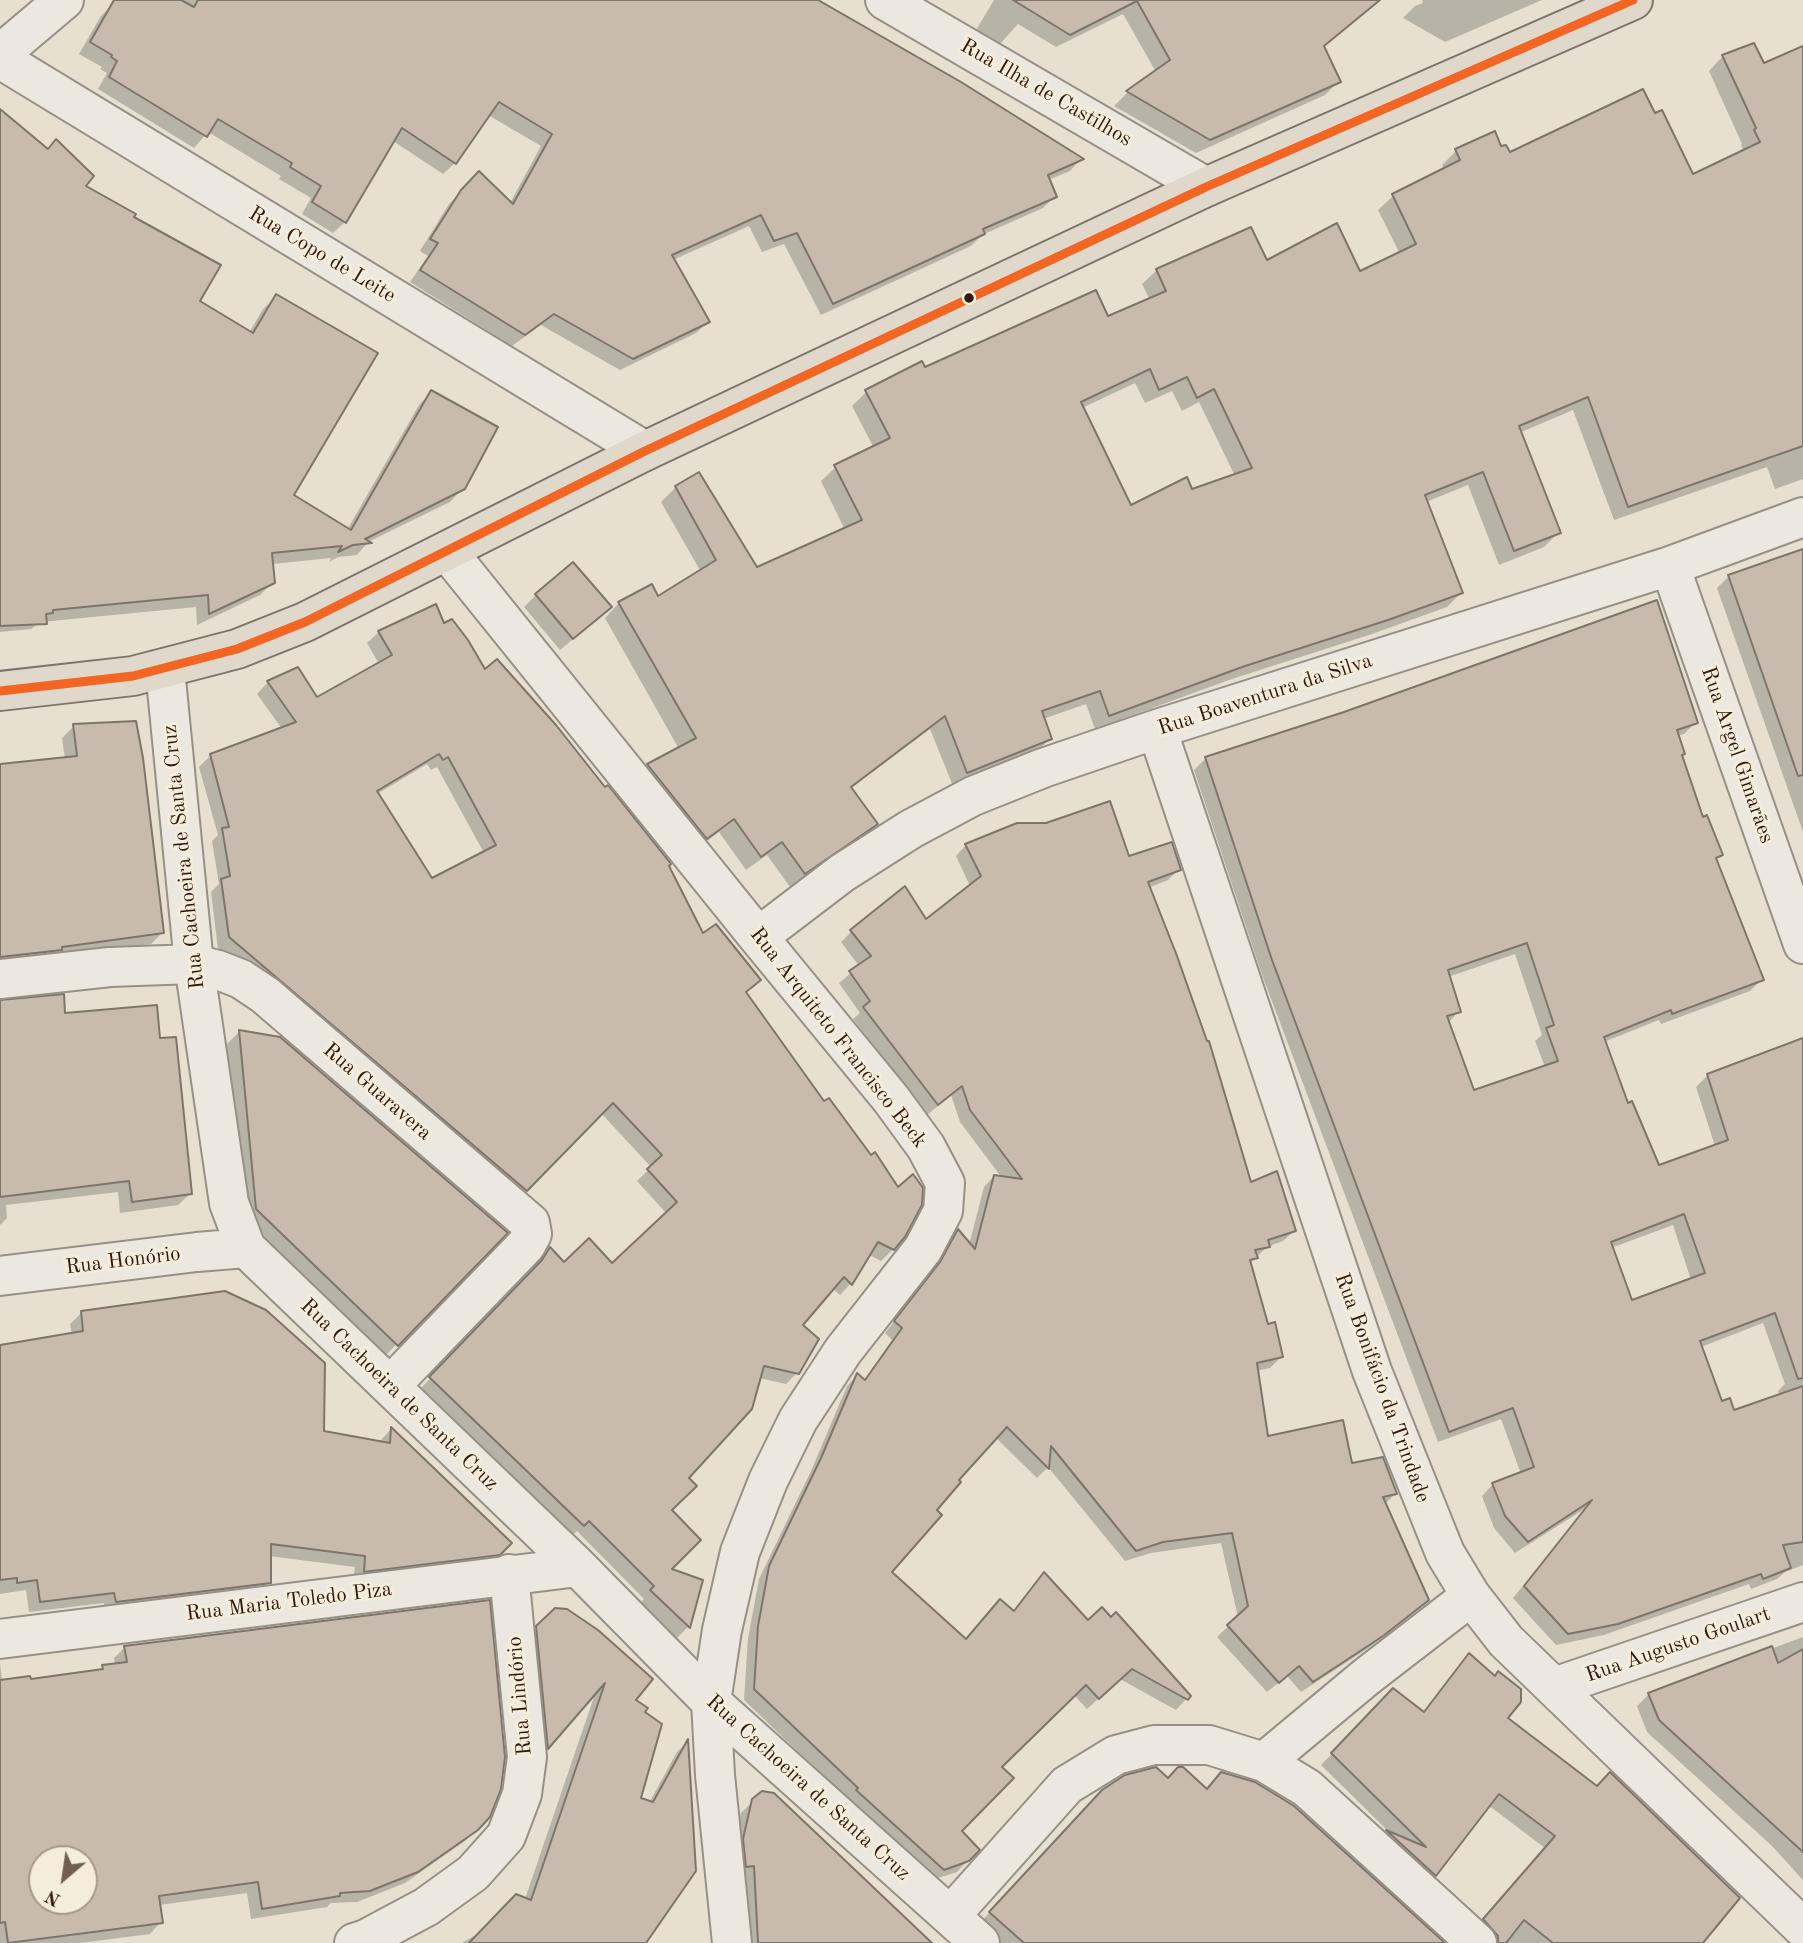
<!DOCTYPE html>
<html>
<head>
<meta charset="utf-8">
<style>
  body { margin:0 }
  #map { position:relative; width:1803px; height:1943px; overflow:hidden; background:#e7e0d1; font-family:"Old Standard TT",serif }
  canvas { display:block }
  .north { position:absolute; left:28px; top:1845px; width:70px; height:70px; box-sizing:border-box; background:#f5eddb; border:2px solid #a79989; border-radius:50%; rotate:209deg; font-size:19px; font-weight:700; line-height:28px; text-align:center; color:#311a0f }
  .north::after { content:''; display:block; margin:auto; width:24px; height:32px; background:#715f53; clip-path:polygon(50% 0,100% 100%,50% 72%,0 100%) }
</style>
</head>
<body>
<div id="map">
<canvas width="1803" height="1943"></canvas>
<div class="north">N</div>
</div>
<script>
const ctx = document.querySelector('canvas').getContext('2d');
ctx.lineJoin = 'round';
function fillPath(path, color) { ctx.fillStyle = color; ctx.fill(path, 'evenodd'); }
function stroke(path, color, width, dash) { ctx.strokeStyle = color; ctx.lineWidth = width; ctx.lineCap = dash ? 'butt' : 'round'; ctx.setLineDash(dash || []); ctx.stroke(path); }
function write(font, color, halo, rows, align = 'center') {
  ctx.font = font + ' "Old Standard TT",serif'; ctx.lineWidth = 6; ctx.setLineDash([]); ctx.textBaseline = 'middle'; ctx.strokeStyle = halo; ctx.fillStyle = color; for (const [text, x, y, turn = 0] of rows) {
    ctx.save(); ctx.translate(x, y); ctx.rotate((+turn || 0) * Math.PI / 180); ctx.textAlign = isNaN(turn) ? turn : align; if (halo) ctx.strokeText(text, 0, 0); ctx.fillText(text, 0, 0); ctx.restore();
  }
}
fillPath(new Path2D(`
  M123,0H814L1081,159L1070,171L1048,180L1055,196L1043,208L982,235L971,246L821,315L784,244L762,252L749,226L673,260L708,322L696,333L620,370L541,325L512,346L410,282L428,256L420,251L449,204L479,174L510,203L541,146L488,115L455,163L443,174L393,141L345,222L333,233L302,214L311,198L279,179L281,176L208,132L194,148L98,89L107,73L100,69L102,67L79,54L101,16L113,4Z
  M994,0H1367L1371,5L1323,48L1339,81L1325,95L1196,153L1114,106L1127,93L1156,72L1123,14L1056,47L1018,24L1000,44L976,30Z
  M1422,0H1542L1445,42L1403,18L1415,6L1423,3Z
  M1803,48V479L1775,489L1767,467L1614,520L1573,410L1519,433L1559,532L1544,547L1499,565L1468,485L1426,502L1461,593L1447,607L1372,634L1229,680L1095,729L1086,704L1043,719L1050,739L1035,753L953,786L930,729L850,789L875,824L861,839L790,887L767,855L746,870L719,832L692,852L634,780L648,766L679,749L605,618L619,603L657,598L701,572L661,502L676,487L699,474L756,569L845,530L821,481L836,467L874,448L852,406L866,392L924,369L1107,318L1150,300L1142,284L1157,270L1266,262L1359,274L1400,254L1378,210L1393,196L1444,170L1442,165L1456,151L1501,148L1509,155L1655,116L1693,176L1744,152L1741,145L1742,144L1709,71L1723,56L1763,66ZM1135,383L1145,403L1172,391L1182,411L1199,402L1235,476L1191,491L1131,508L1082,408Z
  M0,111L83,186L132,218L198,302L249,333L263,309L276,297L291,496L347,530L419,405L431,392L463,488L450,502L368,542L357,555L338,557L329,562L331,558L272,564L273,582L260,595L197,625L196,607L41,622L31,629L0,632Z
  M1803,551V832L1717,588L1729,576Z
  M536,595L597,619L560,650L524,607Z
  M435,607L443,625L484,672L667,866L702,935L759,980L745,993L893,1249L881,1261L868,1254L851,1283L840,1295L832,1288L800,1325L797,1373L786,1384L759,1378L687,1478L669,1510V1570L701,1581L688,1627L677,1638L640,1603L644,1599L577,1531L572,1536L420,1389L531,1274L539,1260L550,1249L564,1264L612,1266L667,1214L637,1181L651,1167L601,1113L514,1201L218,949L211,892L219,884L212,841L218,835L199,767L211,755L282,729L257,694L268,682L316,699L379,664L367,643L379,632ZM427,764L431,770L437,767L484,853L432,880L377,794Z
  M1696,722L1684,734L1677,736L1681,756L1701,819L1721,854L1715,860L1762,979L1750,991L1661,1024L1659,1020L1604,1042L1627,1105L1658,1167L1715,1146L1696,1087L1708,1075L1803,1040V1565L1785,1572L1777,1579L1751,1589L1749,1584L1604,1635L1556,1645L1513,1598L1586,1508L1515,1553L1494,1528L1482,1496L1493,1484L1521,1474L1501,1419L1438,1442L1261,972L1194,770L1206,758ZM1515,954L1542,1035L1535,1041L1545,1067L1473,1092L1448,1023L1459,1011L1448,977ZM1673,1225L1691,1280L1631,1302L1611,1248ZM1763,1323L1785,1384L1778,1391L1780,1396L1733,1412L1721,1404L1701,1347Z
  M74,726L163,932L151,944L0,967V766L65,759L62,738Z
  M966,845L1128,858L1179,869L1168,880L1148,888L1250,1185L1294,1231L1283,1241L1267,1247L1249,1264L1266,1326L1281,1357L1270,1368L1256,1371L1266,1438L1350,1465L1395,1494L1384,1505L1427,1600L1370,1647L1301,1692L1287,1676L1267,1692L1217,1637L1238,1617L1221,1543L1151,1553L1125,1561L1048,1467L1037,1478L995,1437L956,1480L890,1572L965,1641L1012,1612L1044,1574L1088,1623L1189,1696L1176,1710L1120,1679L1087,1709L1074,1695L1000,1767L959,1831L968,1860L957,1872L932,1880L744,1700L748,1638L759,1579L811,1471L847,1386L857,1375L864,1381L892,1340L885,1333L930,1275L948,1242L958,1232L969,1245L984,1187L994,1176L1002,1178L960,1122L951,1095L927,1115L853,1019L860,1013L839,983L859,966L841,942L851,932L926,921L970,886L956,856Z
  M0,1002L159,1040L190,1194L178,1205L120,1213L118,1192L6,1205L7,1218L0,1225Z
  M239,1032L505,1233L385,1356L245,1221L227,1044Z
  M82,1312L322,1433L380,1443L381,1440L391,1429L509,1543L487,1565L353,1582L355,1567L269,1556V1582L258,1594L105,1613L104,1603L29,1612L26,1590L0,1594V1346L72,1335L70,1324Z
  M556,1610L643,1712L639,1799L649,1803L677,1752L686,1743L644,1943H462L484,1930L525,1899L596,1691L537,1757L526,1639Z
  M1803,1637V1880L1772,1846L1647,1732L1637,1706L1649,1694Z
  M125,1647L477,1829L465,1841L405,1883L357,1902L331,1903L327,1907L251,1919L247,1893L159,1905L161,1922L150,1934L80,1943H0V1663L2,1681H29L99,1671L103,1667L115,1665L114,1658ZM42,1859H84V1901H42Z
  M1470,1656L1506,1719L1701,1943H1505L1481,1923L1545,1848L1488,1805L1435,1875L1424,1886L1376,1843L1388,1831L1321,1765L1393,1691L1422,1713Z
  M1221,1774L1444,1943H1001L979,1924L1095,1799L1167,1780L1206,1790Z
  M753,1801L929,1943H747L732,1852L741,1813Z`), '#0003');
const building = new Path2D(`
  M114,0H181L194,7L198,0H818L961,82L1084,159L1048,175L1057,197L983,229L985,234L833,304L797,233L774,241L761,215L672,255L710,322L633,359L554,314L525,335L420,270L438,243L430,239L461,190L479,171L513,204L552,134L499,102L456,164L402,128L346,223L312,202L321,186L290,167L292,163L218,119L207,137L109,77L117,61L111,57L112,55L90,42Z
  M1013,0H1380L1324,46L1341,82L1210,140L1126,91L1170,60L1137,1L1070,35Z
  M1754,43L1764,63L1803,46V446L1628,507L1588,397L1519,426L1561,533L1514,551L1483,472L1425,495L1463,593L1388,620L1245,666L1109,716L1100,691L1042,711L1052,739L967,773L945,716L851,787L878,824L805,874L782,842L761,857L734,819L707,839L647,764L696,738L618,602L652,584L658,596L716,560L675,486L699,472L757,567L862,520L834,465L890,438L865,390L922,361L925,367L1096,290L1108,316L1166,291L1156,269L1251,227L1267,260L1337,223L1360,271L1416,244L1392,194L1460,160L1455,149L1495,131L1501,146L1506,145L1510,152L1643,89L1655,113L1662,110L1693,174L1760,142L1754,130L1756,128L1722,55ZM1150,369L1159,390L1187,377L1197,398L1214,389L1252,468L1192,489L1187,477L1131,505L1081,402Z
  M0,109L48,149L56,139L94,176L86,186L136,214L134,217L221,265L200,301L253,333L276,294L378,353L294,495L351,530L431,390L498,427L465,489L365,539L372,543L353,545L338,552L342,546L272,553L275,583L209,614L208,595L53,610V613L46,614L47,624L0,626Z
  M1803,549V775L1798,776L1728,575Z
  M573,562L612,607L573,639L535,594Z
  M1657,600L1698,723L1677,730L1685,754L1682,755L1703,817L1707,815L1723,855L1716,858L1764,980L1672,1014L1671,1010L1604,1037L1628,1103L1632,1101L1659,1165L1728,1140L1707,1074L1803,1038V1378L1798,1379L1775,1313L1700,1341L1722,1401L1730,1398L1734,1410L1803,1386V1542L1783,1545L1791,1568L1763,1579L1761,1574L1618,1624L1568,1634L1524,1586L1592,1500L1528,1542L1505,1516L1492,1483L1534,1467L1513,1408L1449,1432L1272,960L1205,757L1344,712ZM1527,943L1554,1025L1546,1028L1558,1061L1474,1090L1447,1016L1461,1012L1448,970ZM1684,1214L1705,1273L1632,1300L1611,1242Z
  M436,604L444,623L452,619L468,640L485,669L497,659L556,725L605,787L608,785L671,864L669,866L703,933L716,924L761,980L746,992L824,1101L829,1098L871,1155L875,1152L898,1187L913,1174L923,1188L922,1205L905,1237L894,1250L878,1242L852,1285L844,1277L803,1325L819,1339L799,1374L764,1366L752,1409L689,1478L697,1486L672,1510L701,1540L672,1569L703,1580L690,1628L650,1590L654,1586L589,1521L584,1526L429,1377L542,1260L550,1247L564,1262L589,1238L612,1263L677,1202L647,1169L662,1155L613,1103L527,1191L229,937L221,879L230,876L222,828L229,827L210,754L296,722L267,681L298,667L317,697L392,655L378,631ZM439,754L443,760L448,757L496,845L432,878L377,791Z
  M136,721L143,758L164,933L62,947V950L0,957V764L77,756L73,724Z
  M1110,801L1129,856L1172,842L1181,870L1148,882L1177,956L1207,1041H1209L1251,1182L1277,1171L1296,1231L1268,1240L1270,1247L1255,1250L1258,1258L1250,1260L1268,1324L1275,1322L1283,1357L1257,1363L1268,1436L1343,1420L1352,1463L1383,1457L1397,1494L1383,1497L1429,1600L1383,1636L1313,1682L1299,1666L1279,1683L1227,1625L1248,1606L1232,1533L1163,1542L1136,1551L1051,1446L1049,1469L1007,1427L959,1480L961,1482L937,1510L942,1515L892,1572L966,1639L1000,1599L1014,1611L1044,1572L1088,1620L1102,1607L1111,1617L1116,1612L1191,1696L1188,1700L1132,1669L1099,1699L1086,1685L1002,1767L1014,1778L962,1831L980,1850L969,1861L944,1870L856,1790L858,1788L754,1689L758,1626L769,1566L821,1458L857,1373L865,1380L902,1328L894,1321L940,1262L958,1229L975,1249L994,1175L1022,1179L970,1110L962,1086L938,1105L863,1007L870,1001L849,971L871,956L850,930L905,886L926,919L981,876L965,844L1017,823H1046Z
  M64,994L65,1013L157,1005L160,1038L176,1037L192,1194L132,1202L129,1181L0,1197V1000Z
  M239,1030L280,1037L508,1233L398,1346L256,1209Z
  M225,1291L266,1310L325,1363L324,1431L390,1443L391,1427L512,1543L500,1555L364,1572L365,1556L271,1544V1583L116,1602L114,1593L40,1602L37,1580L17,1583V1578L0,1580V1345L83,1331L81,1311Z
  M490,1600L505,1757L501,1789L490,1817L478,1830L418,1872L370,1891L340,1893V1896L262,1909L258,1882L159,1896L163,1923L8,1943L5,1922L0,1923V1680L30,1676L31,1679L103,1669L102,1665L127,1662L124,1646ZM42,1859H84V1901H42Z
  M555,1608L567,1609L598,1630L653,1679L636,1700L648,1708L645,1712L662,1724L641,1798L653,1802L688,1739L696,1871L646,1943H469L516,1894L531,1900L605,1683L548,1749L536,1626Z
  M1772,1646L1778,1663L1803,1649V1852L1659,1720L1648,1693Z
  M1469,1653L1495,1676L1498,1671L1521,1689V1702L1508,1718L1597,1786L1610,1772L1740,1898L1703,1943H1553L1524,1920L1506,1943H1498V1936L1483,1919L1555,1836L1499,1794L1436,1876L1386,1830L1426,1847L1331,1753L1393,1688L1424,1712Z
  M1156,1767L1168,1778L1178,1767H1183L1207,1789L1221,1772L1255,1782L1294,1806L1445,1943H1024L989,1912L1102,1790L1125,1775Z
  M762,1791L774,1793L932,1943H758L754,1866L746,1867L743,1839L752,1799Z`);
fillPath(building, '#c9baae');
stroke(building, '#7d756c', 2);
const minor = new Path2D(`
  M885,0L1206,187
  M0,54L64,0
  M0,59L645,451
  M447,551L758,937L891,1099L926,1147L945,1183L943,1211L923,1249L843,1351L798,1420L768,1481L740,1552L722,1630L711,1702L715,1775L732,1943
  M1670,566L1803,944
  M165,669L194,964L229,1203L246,1248L578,1567L711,1702L980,1943
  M1157,729L1372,1371L1445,1553L1471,1596L1506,1641L1803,1928
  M758,937L842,873L911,829L973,796L1043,768L1157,729L1670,566L1803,517
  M0,979L110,967L194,964L218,970L241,979L265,995L530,1223L532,1234L526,1245L390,1386
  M0,1276L197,1252L246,1248
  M0,1639L578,1567
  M1554,1687L1803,1602
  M1264,1762L1366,1677L1471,1596
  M950,1916L1067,1785L1116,1755L1154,1745H1209L1264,1762L1307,1788L1477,1943
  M354,1943L366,1939L426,1907L473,1873L506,1836L522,1794L527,1757L509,1574`);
const major = new Path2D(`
  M0,691L133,676L237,649L305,622L645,451L1206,187L1633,0`);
stroke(minor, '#979086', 42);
stroke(major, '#7d756c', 42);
stroke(minor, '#ece8e0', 38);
stroke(major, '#dfd8cb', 38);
stroke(new Path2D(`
  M0,691L133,676L237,649L305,622L645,451L1206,187L1633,0`), '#f26522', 9);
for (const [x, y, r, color] of [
  [969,298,6,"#311a0f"]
]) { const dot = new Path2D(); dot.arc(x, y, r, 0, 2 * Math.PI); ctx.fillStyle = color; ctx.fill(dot); stroke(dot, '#f5eddb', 2.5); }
write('21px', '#311a0f', '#f5eddb', [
  ["Rua Ilha de Castilhos",1046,93,30],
  ["Rua Copo de Leite",322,255,31],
  ["Rua Boaventura da Silva",1265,695,-18],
  ["Rua Argel Gimarães",1737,755,71],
  ["Rua Cachoeira de Santa Cruz",184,857,-96],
  ["Rua Arquiteto Francisco Beck",838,1038,52],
  ["Rua Guaravera",377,1092,41],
  ["Rua Honório",123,1261,-7],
  ["Rua Bonifácio da Trindade",1382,1388,70],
  ["Rua Cachoeira de Santa Cruz",399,1395,44],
  ["Rua Maria Toledo Piza",289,1602,-7],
  ["Rua Augusto Goulart",1678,1645,-19],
  ["Rua Lindório",520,1696,-95],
  ["Rua Cachoeira de Santa Cruz",808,1788,42]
]);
</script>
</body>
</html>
